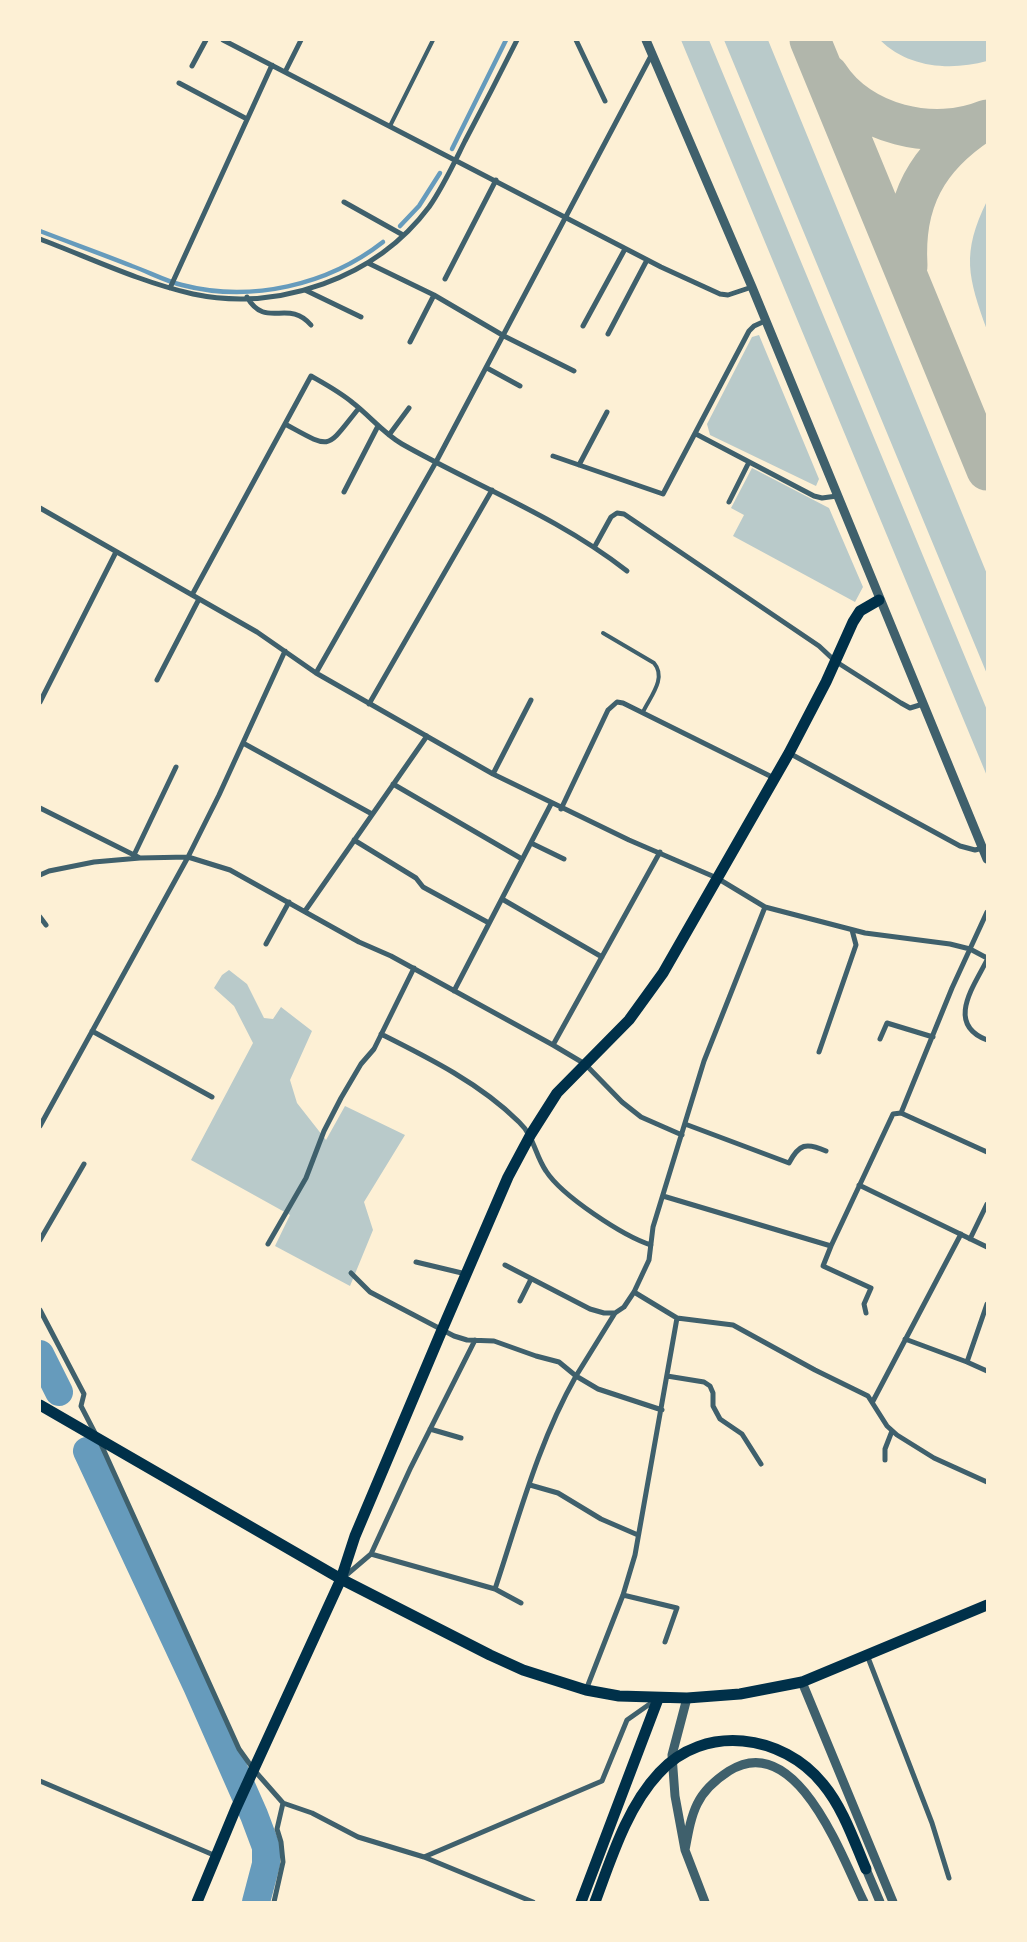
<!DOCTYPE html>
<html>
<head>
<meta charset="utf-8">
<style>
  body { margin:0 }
  #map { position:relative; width:1027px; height:1942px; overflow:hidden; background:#fdf0d5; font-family:"Nunito Sans",sans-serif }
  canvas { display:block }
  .frame { position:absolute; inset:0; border:41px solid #fdf0d5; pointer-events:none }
</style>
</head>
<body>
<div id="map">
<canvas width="1027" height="1942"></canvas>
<div class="frame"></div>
</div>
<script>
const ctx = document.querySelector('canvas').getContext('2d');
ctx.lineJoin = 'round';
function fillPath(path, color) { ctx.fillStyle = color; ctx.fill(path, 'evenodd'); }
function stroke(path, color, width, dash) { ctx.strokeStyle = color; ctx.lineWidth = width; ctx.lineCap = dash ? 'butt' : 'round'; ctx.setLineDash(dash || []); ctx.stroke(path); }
fillPath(new Path2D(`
  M681,40H709L987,710V776Z
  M724,40H768L987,574V674Z
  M880,40H987V61C951,71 908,68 880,40Z
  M987,201V330C968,277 961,254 987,201Z
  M759,335L819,479L816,486L710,435L707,424L752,337Z
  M752,468L829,508L863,587L855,602L733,536L744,515L731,508Z
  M229,970L247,984L264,1018L273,1019L281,1007L312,1031L290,1080L297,1103L326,1140L345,1106L405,1135L364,1202L373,1230L350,1286L275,1246L290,1215L191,1160L253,1043L234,1006L214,988L222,975Z`), '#b9caca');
fillPath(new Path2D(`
  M258,1793C266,1814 281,1840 279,1864C277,1876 272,1890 269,1902H246C255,1865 262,1860 245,1823Z`), '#669bbc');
stroke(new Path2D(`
  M452,149L506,40
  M400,226L419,206L440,173
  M40,231C71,243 102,254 132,266C149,272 165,281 182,285C251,303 328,285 383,242`), '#669bbc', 4.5);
stroke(new Path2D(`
  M40,1354L59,1392
  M87,1451L197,1686L254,1815L266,1847V1864L256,1902`), '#669bbc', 28);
stroke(new Path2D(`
  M810,40L987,470
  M828,75C860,125 934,142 987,120
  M907,266C903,201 927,158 980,123`), '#b1b6ab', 41);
stroke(new Path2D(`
  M390,126L433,40
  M603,633L654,663C667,678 650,697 643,712`), '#3f606c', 4);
stroke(new Path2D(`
  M223,40L661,267L720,294L728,295L752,287
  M576,40L605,101
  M192,66L206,40
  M285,72L301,40
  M179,83L247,119
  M344,202L403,235
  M40,239C90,258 140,282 193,294C279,312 376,278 429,207C443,187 454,163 465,141C483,107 500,74 517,40
  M368,263L434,295L410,342
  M445,279L496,180
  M170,288L272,65
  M305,290L361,317
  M434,295L504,336L574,371
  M247,297C266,330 288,298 311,325
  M583,326L625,249
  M608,334L647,260
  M487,368L520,386
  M285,424C333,450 325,450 359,408
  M696,434L814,496L822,498L837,496
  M389,435L409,408
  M553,456L663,494L749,331L754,326L765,321
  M579,465L607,412
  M344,492L378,426
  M729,502L749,462
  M40,508L257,632L316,673L493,774L629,840L717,878L765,907L865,933L950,944L970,949L987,958
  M595,546L611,517L617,513L624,514L819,646L835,661L901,703L910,708L923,704
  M192,595L311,376C325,384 340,392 353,403C370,416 383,433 402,444C478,487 558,517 627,571
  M316,673L436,462L652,54
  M157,680L199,599
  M40,702L116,552
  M369,704L492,490
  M243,743L372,814
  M789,753L960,846L975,850L983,848
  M493,774L531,700
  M393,784L522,859
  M40,808L140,858
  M561,809L608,710L617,702L623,703L774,778
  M354,840L416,878L423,887L489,923
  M531,843L564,859
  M134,855L176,767
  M40,875L49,871L94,862L140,858L188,857L230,870L359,942L391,956L553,1045L585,1064L622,1102L641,1117L682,1135
  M502,899L602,957
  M305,911L427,736
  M40,917L46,925
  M266,944L289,902
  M987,960C974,986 945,1024 987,1040
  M454,991L551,804
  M92,1031L212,1097
  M381,1034C429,1058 481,1084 519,1122C534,1136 535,1155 546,1171C562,1196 623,1236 651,1245
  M880,1039L887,1023L933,1037
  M553,1045L660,852
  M819,1052L856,945L852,930
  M901,1113L952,988L987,912
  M685,1124L789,1163C799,1144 806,1142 826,1151
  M40,1126L188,857L219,795L285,651
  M859,1185L987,1247
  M663,1196L831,1246L893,1114L901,1113L987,1152
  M970,1239L987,1204
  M40,1240L84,1164
  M268,1244L306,1178L324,1131L341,1098L361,1064L374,1049L414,968
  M831,1246L823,1266L871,1288L864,1304L866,1313
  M416,1262L466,1274
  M505,1265L590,1309L604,1313H615
  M351,1273L370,1292L454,1336L467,1340L494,1341L536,1356L559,1362L576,1376L615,1313L624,1307L634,1292L649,1260L653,1227L704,1061L765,907
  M520,1301L531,1279
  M40,1310L84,1394L81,1406L96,1435
  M677,1318L733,1325L815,1370L868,1396L887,1426L897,1435L934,1458L987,1482
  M905,1339L967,1362L987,1304
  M967,1362L987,1371
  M667,1376L704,1382L710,1386L713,1393V1406L720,1419L742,1434L761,1464
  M873,1401L961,1234
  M430,1429L461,1438
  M100,1442L239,1749L254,1770L283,1803L277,1829L281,1842L283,1862L274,1902
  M885,1460V1449L892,1431
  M530,1485L558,1493L601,1519L638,1535
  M371,1554L411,1467L475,1340
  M344,1577L371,1554L495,1589L521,1603
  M495,1589C519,1517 538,1443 576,1376L598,1389L662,1410
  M623,1595L677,1608L665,1642
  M867,1655L932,1823L949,1878
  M586,1690L623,1595L635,1555L677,1318L634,1292
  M40,1781L216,1856
  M283,1803L312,1813L358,1837L424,1857L533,1902
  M424,1857L602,1781L627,1720L654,1701`), '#3f606c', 5);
stroke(new Path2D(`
  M646,40L752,287L987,859
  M802,1682L893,1902
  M687,1698L672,1755L675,1796L685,1850L705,1902
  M685,1850C692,1812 695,1793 729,1771C797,1728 843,1860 864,1902
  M866,1869L880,1902`), '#3f606c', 9);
stroke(new Path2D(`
  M40,1405L341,1579L490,1655L523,1670L586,1690L619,1696L687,1698L740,1694L802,1682L987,1605
  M197,1902L236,1808L341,1579L355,1536L442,1330L508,1177L531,1134L557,1093L629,1020L663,973L789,753L826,682L853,622L860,611L879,600
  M581,1902L658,1699
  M595,1902C611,1859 627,1807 659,1773C704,1723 783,1734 823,1784C843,1808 854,1841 866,1869`), '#003049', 11);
</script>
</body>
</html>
